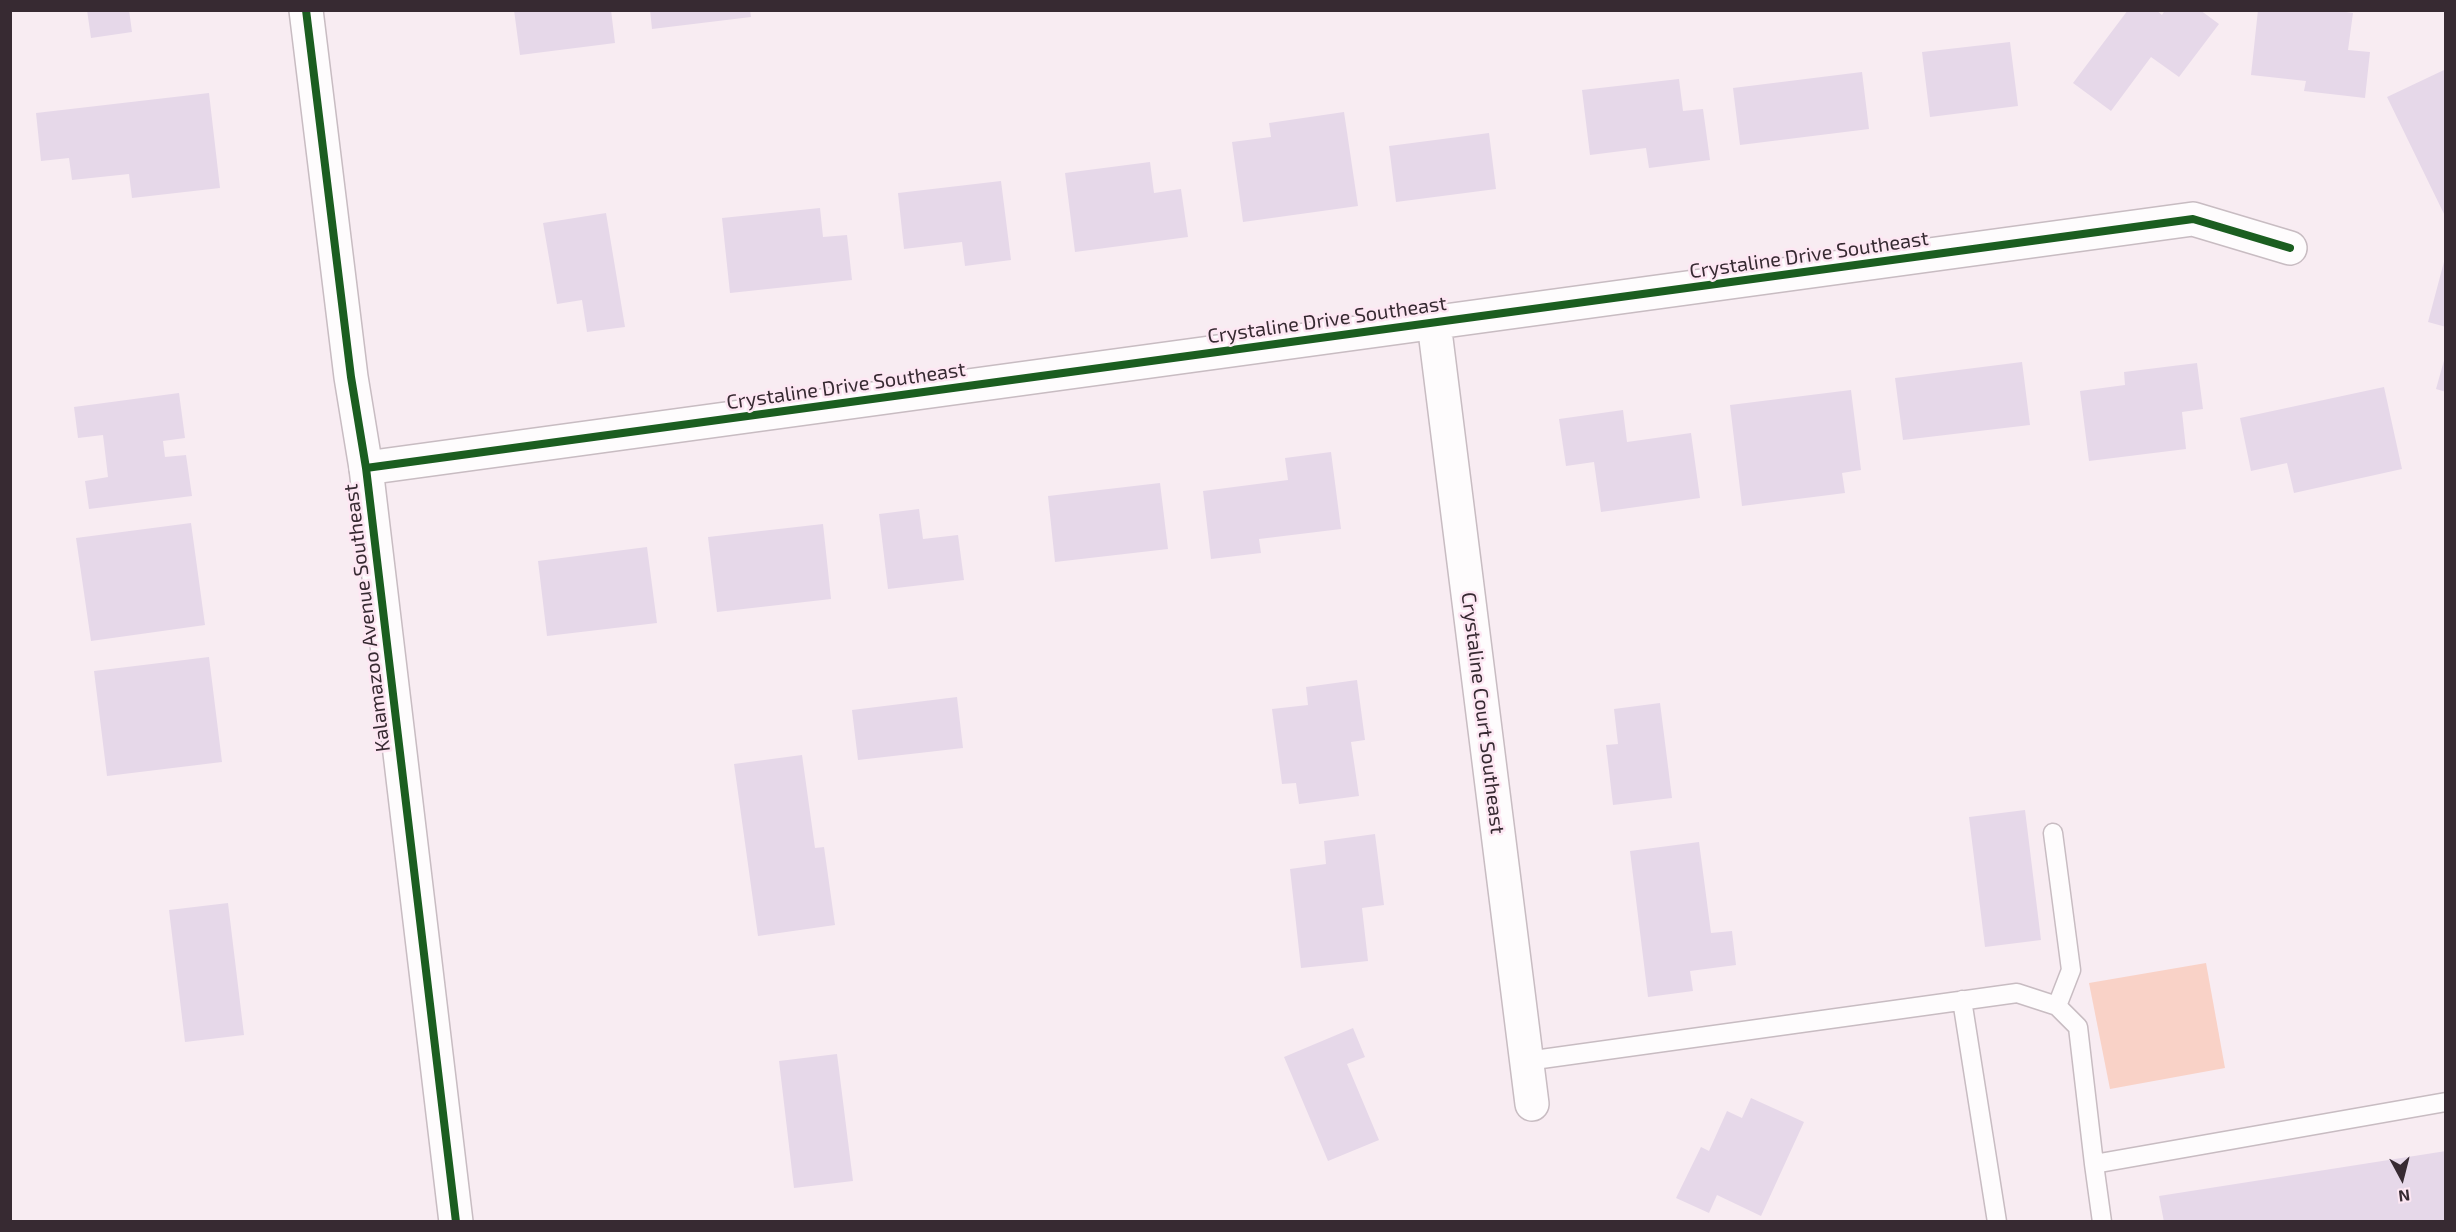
<!DOCTYPE html>
<html>
<head>
<meta charset="utf-8">
<style>
  body { margin:0 }
  #map { position:relative; width:2456px; height:1232px; overflow:hidden; background:#f8ecf2; font-family:"Exo 2",sans-serif }
  canvas { display:block }
  .frame { position:absolute; inset:0; border:12px solid #372a32; pointer-events:none }
  .north { position:absolute; left:2372px; top:1148px; width:60px; height:60px; -webkit-text-stroke:4px #fde7f3; paint-order:stroke; rotate:173deg; font-size:16px; font-weight:700; line-height:24px; text-align:center; color:#372a32 }
  .north::after { content:''; display:block; margin:auto; width:21px; height:27px; background:#372a32; clip-path:polygon(50% 0,100% 100%,50% 72%,0 100%) }
</style>
</head>
<body>
<div id="map">
<canvas width="2456" height="1232"></canvas>
<div class="frame"></div>
<div class="north">N</div>
</div>
<script>
const ctx = document.querySelector('canvas').getContext('2d');
ctx.lineJoin = 'round';
function fillPath(path, color) { ctx.fillStyle = color; ctx.fill(path, 'evenodd'); }
function stroke(path, color, width, dash) { ctx.strokeStyle = color; ctx.lineWidth = width; ctx.lineCap = dash ? 'butt' : 'round'; ctx.setLineDash(dash || []); ctx.stroke(path); }
function write(font, color, halo, rows, align = 'center') {
  ctx.font = font + ' "Exo 2",sans-serif'; ctx.lineWidth = 5; ctx.setLineDash([]); ctx.textBaseline = 'middle'; ctx.strokeStyle = halo; ctx.fillStyle = color; for (const [text, x, y, turn = 0] of rows) {
    ctx.save(); ctx.translate(x, y); ctx.rotate((+turn || 0) * Math.PI / 180); ctx.textAlign = isNaN(turn) ? turn : align; if (halo) ctx.strokeText(text, 0, 0); ctx.fillText(text, 0, 0); ctx.restore();
  }
}
fillPath(new Path2D(`
  M2206,963L2225,1068L2110,1089L2089,983Z`), '#f9d2c7');
fillPath(new Path2D(`
  M87,10H129L132,32L91,38Z
  M514,10H611L615,43L520,55Z
  M650,10H750L751,17L652,29Z
  M2128,10H2156L2162,15L2165,10H2200L2219,24L2179,77L2151,57L2111,111L2073,83Z
  M2258,10H2332L2353,13L2348,50L2370,52L2365,98L2304,91L2306,81L2251,75Z
  M2010,42L2018,106L1930,117L1922,52Z
  M2444,70L2446,74V218L2387,97Z
  M1862,72L1869,129L1740,145L1733,88Z
  M1679,79L1683,111L1703,109L1710,160L1649,168L1646,148L1590,155L1582,90Z
  M209,93L220,188L132,198L129,174L72,180L69,158L41,161L36,113Z
  M1344,112L1358,206L1243,222L1232,142L1271,137L1269,123Z
  M1489,133L1496,189L1396,202L1389,146Z
  M1150,162L1154,193L1181,189L1188,237L1075,252L1065,173Z
  M1001,181L1011,260L965,266L962,242L904,249L898,193Z
  M820,208L823,237L847,235L852,280L730,293L722,218Z
  M606,213L625,327L587,332L582,300L557,304L543,223Z
  M2445,258H2446V327L2428,322Z
  M2445,357H2446V392L2436,389Z
  M2022,362L2030,425L1903,440L1895,378Z
  M2197,363L2203,409L2182,412L2186,449L2089,461L2080,391L2125,385L2124,372Z
  M2384,387L2402,469L2294,493L2287,463L2251,471L2240,418Z
  M1851,390L1861,470L1842,473L1845,493L1742,506L1730,405Z
  M179,393L185,438L163,441L165,457L186,455L192,496L89,509L85,481L108,477L103,435L78,438L74,407Z
  M1623,410L1627,442L1691,433L1700,498L1601,512L1594,462L1566,466L1559,419Z
  M1331,452L1341,529L1259,539L1261,553L1211,559L1203,491L1288,480L1285,458Z
  M1160,483L1168,549L1055,562L1048,496Z
  M919,509L923,539L958,535L964,580L888,589L879,514Z
  M191,523L205,625L91,641L76,538Z
  M823,524L831,599L717,612L708,537Z
  M647,547L657,623L547,636L538,561Z
  M209,657L222,762L107,776L94,671Z
  M1357,680L1365,740L1351,742L1359,796L1299,804L1296,783L1282,784L1272,709L1308,705L1306,687Z
  M957,697L963,748L858,760L852,710Z
  M1660,703L1672,798L1613,805L1606,745L1618,744L1614,709Z
  M802,755L815,848L824,847L835,925L758,936L734,764Z
  M2025,810L2041,940L1985,947L1969,817Z
  M1375,834L1384,905L1362,908L1368,961L1301,968L1290,869L1326,864L1324,841Z
  M1699,842L1711,933L1732,931L1736,965L1690,971L1693,991L1648,997L1630,851Z
  M228,903L244,1035L185,1042L169,910Z
  M1353,1028L1365,1057L1347,1064L1379,1140L1328,1161L1284,1057Z
  M837,1054L853,1181L794,1188L779,1061Z
  M1751,1098L1804,1122L1761,1216L1717,1195L1709,1213L1676,1198L1701,1147L1709,1151L1727,1111L1742,1118Z
  M2446,1151V1222H2164L2159,1196Z`), '#e6d8e9');
const service = new Path2D(`
  M2053,833L2071,970L2057,1006
  M1962,1000L1997,1222
  M1527,1061L2017,993L2057,1006L2078,1027L2094,1164L2446,1102
  M2094,1164L2102,1222`);
const minor = new Path2D(`
  M1434,323L1532,1104
  M366,468L2193,219L2290,248`);
const tertiary = new Path2D(`
  M306,10L351,377L366,468L456,1222`);
stroke(service, '#c8bcc2', 21);
stroke(minor, '#c8bcc2', 36);
stroke(tertiary, '#c8bcc2', 36);
stroke(service, '#fefcfd', 18);
stroke(minor, '#fefcfd', 33);
stroke(tertiary, '#fefcfd', 33);
stroke(new Path2D(`
  M306,10L351,377L366,468L456,1222
  M366,468L2193,219L2290,248`), '#1b5e20', 8);
write('20px', '#372a32', '#fde7f3', [
  ["Crystaline Drive Southeast",1809,255,-8],
  ["Crystaline Drive Southeast",1327,320,-8],
  ["Crystaline Drive Southeast",846,386,-8],
  ["Kalamazoo Avenue Southeast",367,618,-97],
  ["Crystaline Court Southeast",1483,713,83]
]);
</script>
</body>
</html>
